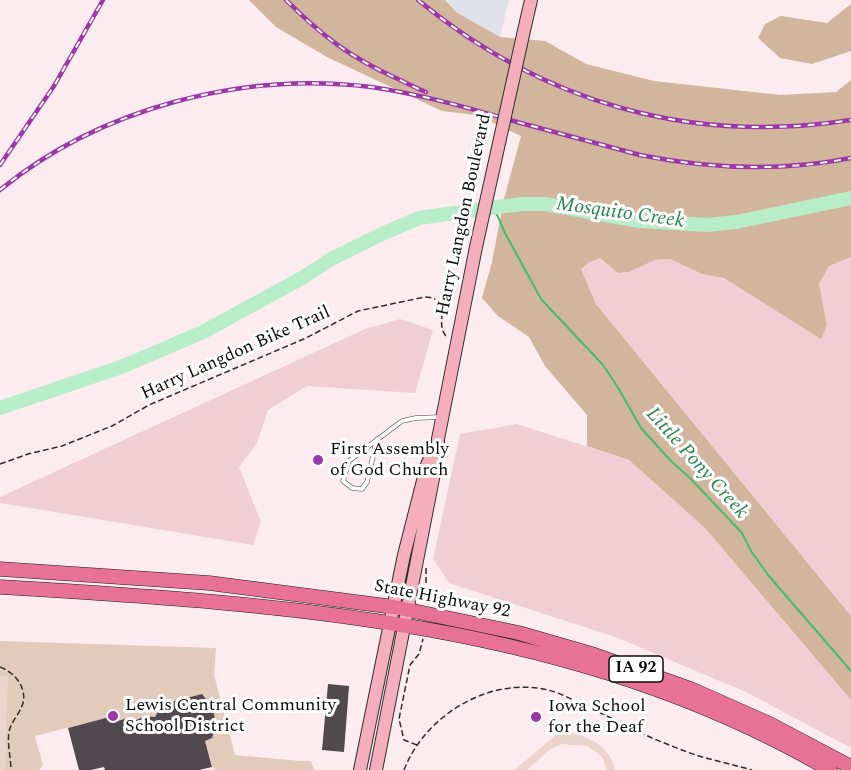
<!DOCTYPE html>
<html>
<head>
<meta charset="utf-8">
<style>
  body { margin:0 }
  canvas { display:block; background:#fcecf0 }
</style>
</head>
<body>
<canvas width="851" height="770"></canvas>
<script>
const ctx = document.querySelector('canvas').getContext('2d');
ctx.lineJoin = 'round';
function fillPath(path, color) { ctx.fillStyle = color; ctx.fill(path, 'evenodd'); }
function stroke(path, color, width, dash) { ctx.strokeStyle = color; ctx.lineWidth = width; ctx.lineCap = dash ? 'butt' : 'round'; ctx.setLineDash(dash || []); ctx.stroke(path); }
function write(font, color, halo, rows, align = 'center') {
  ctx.font = font + ' Spectral,serif'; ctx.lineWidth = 6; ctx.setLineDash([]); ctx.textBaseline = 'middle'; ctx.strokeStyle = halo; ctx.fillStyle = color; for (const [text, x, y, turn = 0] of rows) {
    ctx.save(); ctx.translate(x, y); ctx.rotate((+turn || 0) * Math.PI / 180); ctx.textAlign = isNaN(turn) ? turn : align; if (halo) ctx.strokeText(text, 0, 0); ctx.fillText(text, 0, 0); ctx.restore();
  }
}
fillPath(new Path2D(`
  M445,0H509L500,37L456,12Z`), '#e0e2e9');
fillPath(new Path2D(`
  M851,257V616L596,304L581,269L588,263L600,258L618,273L629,272L655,260L670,259L702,274L724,278L821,338L827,325L819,284L829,266Z
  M400,319L433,330L415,393L307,386L268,410L257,443L239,467L261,522L253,545L0,503V497L365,329Z
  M517,424L629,460L705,528L851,700V748L748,693L618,638L449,583L433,559L460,434Z`), '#efcfd4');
fillPath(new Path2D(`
  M0,641L216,648L214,675L235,755L300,761H311L314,770H216L213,768L205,741L216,726L213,708L202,694L172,702V707L158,711L155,717L145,716L132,722L130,717L115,722L113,716L35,736L43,765L39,770H0Z`), '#e2cbba');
fillPath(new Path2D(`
  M249,0H445L456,12L500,37L545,41L586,64L654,81L780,95L836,92L851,80V257L829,266L819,284L827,325L821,339L724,278L702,274L670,259L655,260L629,272L618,273L600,258L588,263L581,269L596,304L851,616V700L705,528L629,460L587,446V415L545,366L529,337L498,316L482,298L492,262L504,199L521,136L476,115L442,111L327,57L276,27Z
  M851,4V51L812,64L780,58L758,38L765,24L781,16L827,23Z`), '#d1b59c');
fillPath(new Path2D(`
  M0,676H8L5,770H0Z
  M566,732C589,736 610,746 615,770H607L602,757L588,746L561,744L549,750L527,770H514L555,736Z`), '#ebd4cb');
stroke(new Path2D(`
  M494,208L505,233L541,299L603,365L617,386L641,428L671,461L691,479L742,533L751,551L768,575L851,671`), '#47bb6e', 2);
stroke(new Path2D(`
  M0,408L124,366L203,332L302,278L331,259L382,234L419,218L497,207L523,204H545L639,221L707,225L736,222L851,198`), '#b7edc8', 14);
fillPath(new Path2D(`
  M328,684L349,686L344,752L322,750Z
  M202,694L213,708L216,726L212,738L205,741L212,767L199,770H105L104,767L91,770H79L68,728L113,716L115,722L130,717L132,722L145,716L155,717L158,711L172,707L171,702Z`), '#52494f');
const lane = new Path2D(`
  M377,439L367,482L362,489L352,488L343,481L349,461L402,421L416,418L441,417`);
const secondary = new Path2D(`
  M523,35L531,0
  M360,770L404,555L427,465L433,451
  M376,770L438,453V439L476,247`);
const primary = new Path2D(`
  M0,569L209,583L394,607L519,633L595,655L691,689L770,724L851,767
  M0,587C286,604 577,622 830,770`);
stroke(lane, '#3e3e3e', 5);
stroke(secondary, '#2d2d2d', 14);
stroke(primary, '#1c1c1c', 15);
stroke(new Path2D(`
  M0,464L28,454L62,446L112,426L149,405L306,338L358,311L425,297C457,299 431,324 448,338
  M426,601V567
  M0,667C14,672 27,687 23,703C20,714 11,721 9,732C7,744 11,758 11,770
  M417,745L404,740L399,719L410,665L419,654L423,639
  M404,770C425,715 490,676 548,690C560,693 571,699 582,704C606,715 628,727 652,738C667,744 683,751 699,756C716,761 734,765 752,770`), '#2d2d2d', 1.5, [6, 3]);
stroke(lane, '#fff', 4);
stroke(secondary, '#f4afbb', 12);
stroke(primary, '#e77296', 14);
const rail = new Path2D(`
  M286,0C321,35 351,58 396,78C406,83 416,88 426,92
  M418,0C543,103 691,145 851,120
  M0,165L54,86L103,0
  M0,190C100,108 243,71 371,87C420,94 469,108 517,122C558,133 599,144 640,155C710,169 780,172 851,158`);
stroke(rail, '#9c36a9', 4.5);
stroke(rail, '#fff', 2, [7]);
const secondaryBridge = new Path2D(`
  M476,247L523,35`);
stroke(secondaryBridge, '#2d2d2d', 14, []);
stroke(secondaryBridge, '#f4afbb', 12);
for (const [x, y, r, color] of [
  [318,460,6,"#9c36a9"],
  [113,716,6,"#9c36a9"],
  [536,717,6,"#9c36a9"]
]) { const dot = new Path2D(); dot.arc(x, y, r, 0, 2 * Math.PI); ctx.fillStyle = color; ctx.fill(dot); stroke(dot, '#fff', 2); }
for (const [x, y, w] of [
  [636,669,54]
]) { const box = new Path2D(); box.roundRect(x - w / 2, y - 13, w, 26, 4.5); ctx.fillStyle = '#fff'; ctx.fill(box); stroke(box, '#0b0b0b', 1.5); }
write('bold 16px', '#0b0b0b', null, [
  ["IA 92",636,669]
]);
write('18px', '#0b0b0b', '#fff', [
  ["Harry Langdon Boulevard",465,215,-78],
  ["Harry Langdon Bike Trail",236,354,-24],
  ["State Highway 92",442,600,11]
]);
write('18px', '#0b0b0b', '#fff', [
  ["First Assembly",330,450],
  ["of God Church",330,471],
  ["Lewis Central Community",125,706],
  ["School District",125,727],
  ["Iowa School",548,707],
  ["for the Deaf",548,728]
], 'left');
write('italic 20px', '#248648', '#fff', [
  ["Mosquito Creek",620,214,8],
  ["Little Pony Creek",696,464,48]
]);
</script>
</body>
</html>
